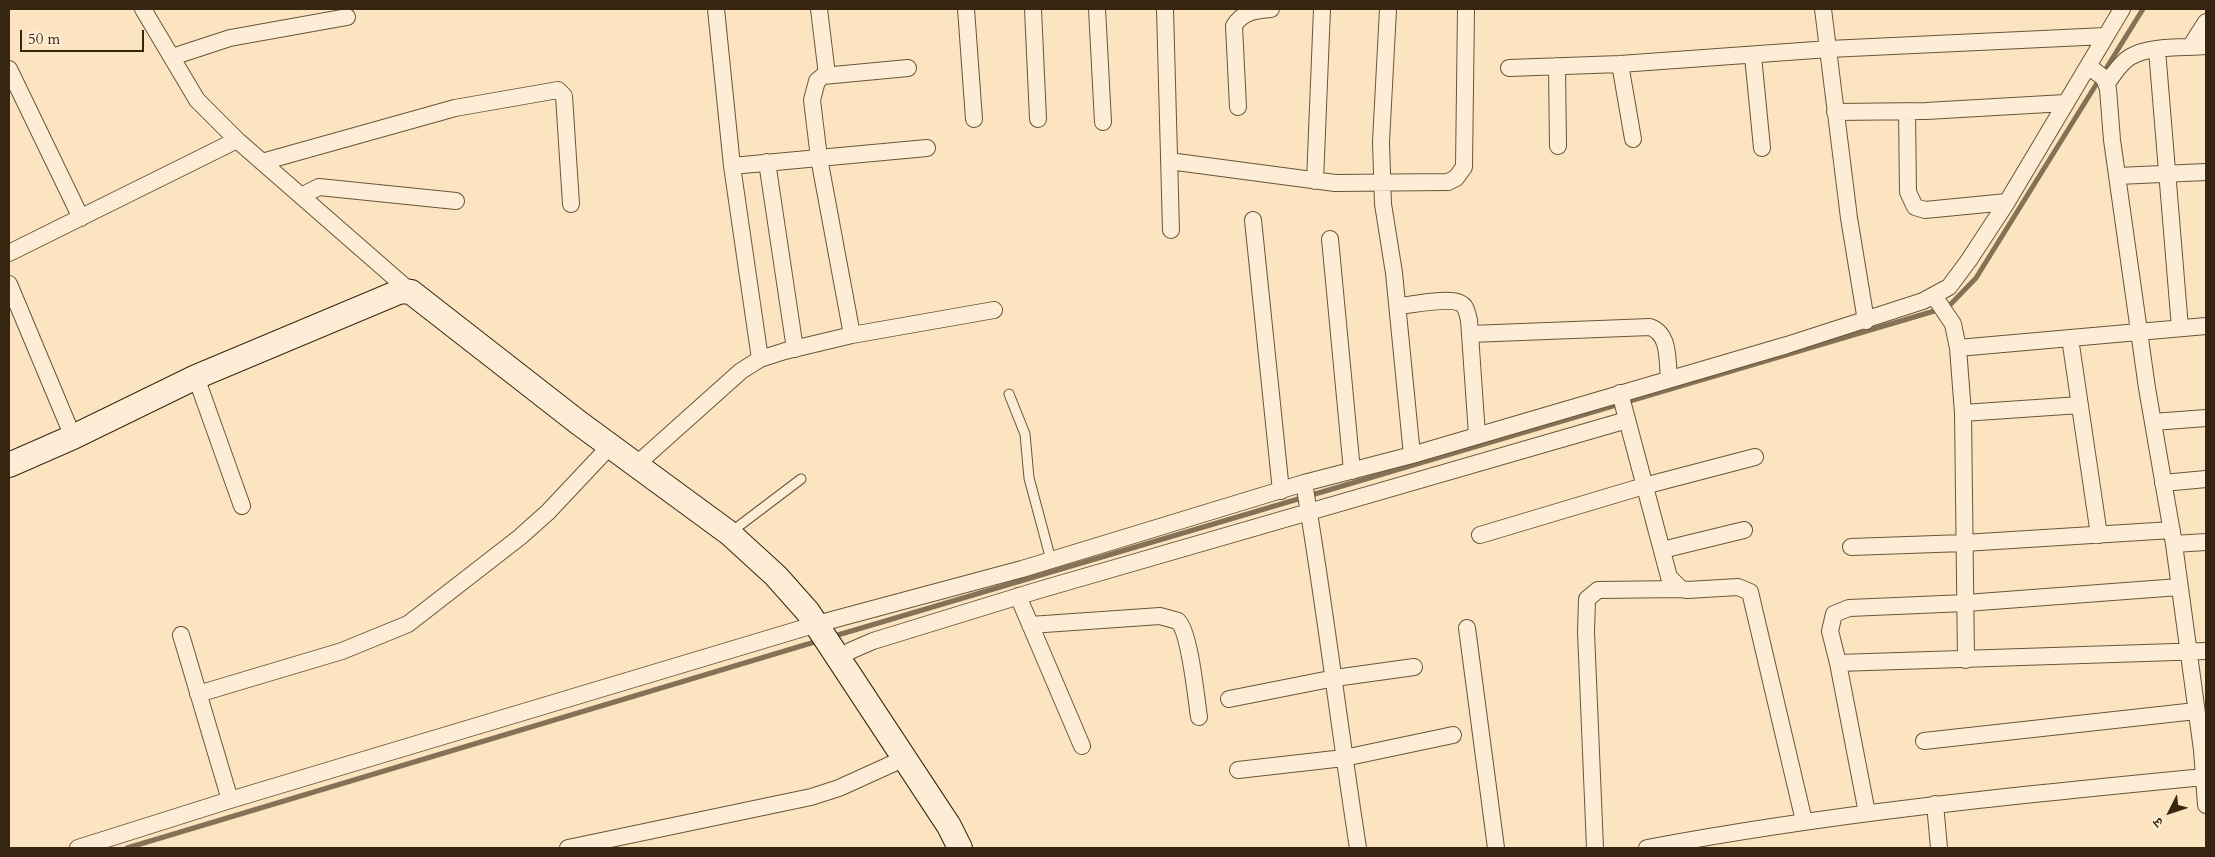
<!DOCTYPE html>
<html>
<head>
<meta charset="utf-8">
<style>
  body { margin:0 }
  #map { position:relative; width:2215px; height:857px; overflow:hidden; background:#fce4c0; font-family:Cardo,"Noto Serif Devanagari",serif }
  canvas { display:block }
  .frame { position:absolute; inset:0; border:10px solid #36260f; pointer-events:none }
  .north { position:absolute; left:2145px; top:787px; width:50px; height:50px; -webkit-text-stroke:4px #fdedd6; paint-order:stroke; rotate:229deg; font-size:14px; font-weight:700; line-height:20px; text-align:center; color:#36260f }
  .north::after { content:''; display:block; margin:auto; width:18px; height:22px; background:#36260f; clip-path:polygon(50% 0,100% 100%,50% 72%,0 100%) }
  .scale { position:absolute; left:20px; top:30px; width:124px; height:22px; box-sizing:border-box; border:2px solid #36260f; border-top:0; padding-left:6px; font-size:15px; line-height:18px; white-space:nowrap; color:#36260f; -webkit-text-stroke:4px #fdedd6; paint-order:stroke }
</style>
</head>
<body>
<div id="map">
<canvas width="2215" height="857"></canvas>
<div class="frame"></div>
<div class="north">उ</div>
<div class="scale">50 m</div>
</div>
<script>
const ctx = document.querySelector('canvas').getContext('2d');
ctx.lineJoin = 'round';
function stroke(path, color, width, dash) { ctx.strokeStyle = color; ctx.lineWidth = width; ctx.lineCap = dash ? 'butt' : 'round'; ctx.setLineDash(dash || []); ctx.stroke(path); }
stroke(new Path2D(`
  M831,637L1948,307L1976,278L2143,9
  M127,848L818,641`), '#857155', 5);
const lane = new Path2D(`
  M1009,394L1025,434L1029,478L1051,560
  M731,532L801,479`);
const street = new Path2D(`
  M143,9L197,100L237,140L411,292
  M716,9L732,166L760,359
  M819,9L827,75
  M966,9L974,119
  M1033,9L1038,119
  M1097,9L1103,122
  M1165,9L1171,230
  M1388,9L1381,142L1383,204L1394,273L1412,455
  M1823,9L1849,218L1866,321
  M2190,47L2206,22
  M2157,50L2180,328
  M1753,56L1762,148
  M172,57L230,38L347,17
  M1620,64L1633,139
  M1557,66L1558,146
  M2088,66L2104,78L2108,89L2112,140L2147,388L2174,544L2202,750L2206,805
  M1509,68L1620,64L1829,49L2106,36
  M9,69L81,218
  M2107,83C2114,74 2120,63 2130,57C2150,45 2183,48 2206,46
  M1238,107L1234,26C1242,12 1256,10 1271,9
  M1907,111L1908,192L1915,207L1925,210L2007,202
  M1835,112L1926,111L2065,103
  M1169,161L1335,183L1448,182L1456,178L1464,167L1466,9
  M262,162L455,108L558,90L564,96L571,204
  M767,162L795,349
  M732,166L927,148
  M2118,176L2206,172
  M1315,181L1322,9
  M301,196L319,187L456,201
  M1253,220L1281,491
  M1330,239L1352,471
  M9,253L237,140
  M9,284L73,437
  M1934,296L1953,324L1958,348L1963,413L1966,660
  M1398,306C1412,305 1448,297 1460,303C1467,306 1467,314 1469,320L1477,435
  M1470,334L1650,327C1670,334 1667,360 1669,379
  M852,335L819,158L812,100L817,81L823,76L908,68
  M2070,338L2099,535
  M1958,348L2206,326
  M196,377L242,506
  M1620,393L1669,577L1681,589L1687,590L1738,587L1750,592L1804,821
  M1963,413L2080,405
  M2153,422L2206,418
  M637,464L741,371L760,359L785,351L852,335L994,310
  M1304,483C1325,605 1339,727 1358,848
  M2163,483L2206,479
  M1480,535L1644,486L1755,457
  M2174,544L2206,542
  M1851,547L1964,543L2172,530
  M1662,550L1744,530
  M1018,596L1082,746
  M1030,625L1160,616L1178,621C1190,633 1196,697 1199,717
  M1467,628L1496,848
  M181,635L230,800
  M840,658L850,651L873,641L1039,590L1627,420
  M1838,663L1830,631L1834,614L1849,608L1966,603L2179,587
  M198,694L342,651L408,624L520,537L548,512L611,445
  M1229,699L1335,678L1414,667
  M1924,741L2196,711
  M1238,770L1344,758L1453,735
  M1935,804L1939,848
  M1867,813L1838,663L2206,651
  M78,848L230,800L817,624L1022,569L1304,483L1412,455L1787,345L1923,301L1949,287L1969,260L2007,202L2122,9
  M568,848L811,797L839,788L905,758
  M1595,848L1586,632L1587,599L1598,590L1681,589
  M1647,848C1832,813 2018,795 2204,777`);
const secondary = new Path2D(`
  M9,465L73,437L196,377L401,291L411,292L579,423L729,533L776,576L808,612L949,826L960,848`);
stroke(lane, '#68563b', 11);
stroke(street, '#68563b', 18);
stroke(secondary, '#36260f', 26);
stroke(lane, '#fdedd6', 9);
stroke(street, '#fdedd6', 16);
stroke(secondary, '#fdedd6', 24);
</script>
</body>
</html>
